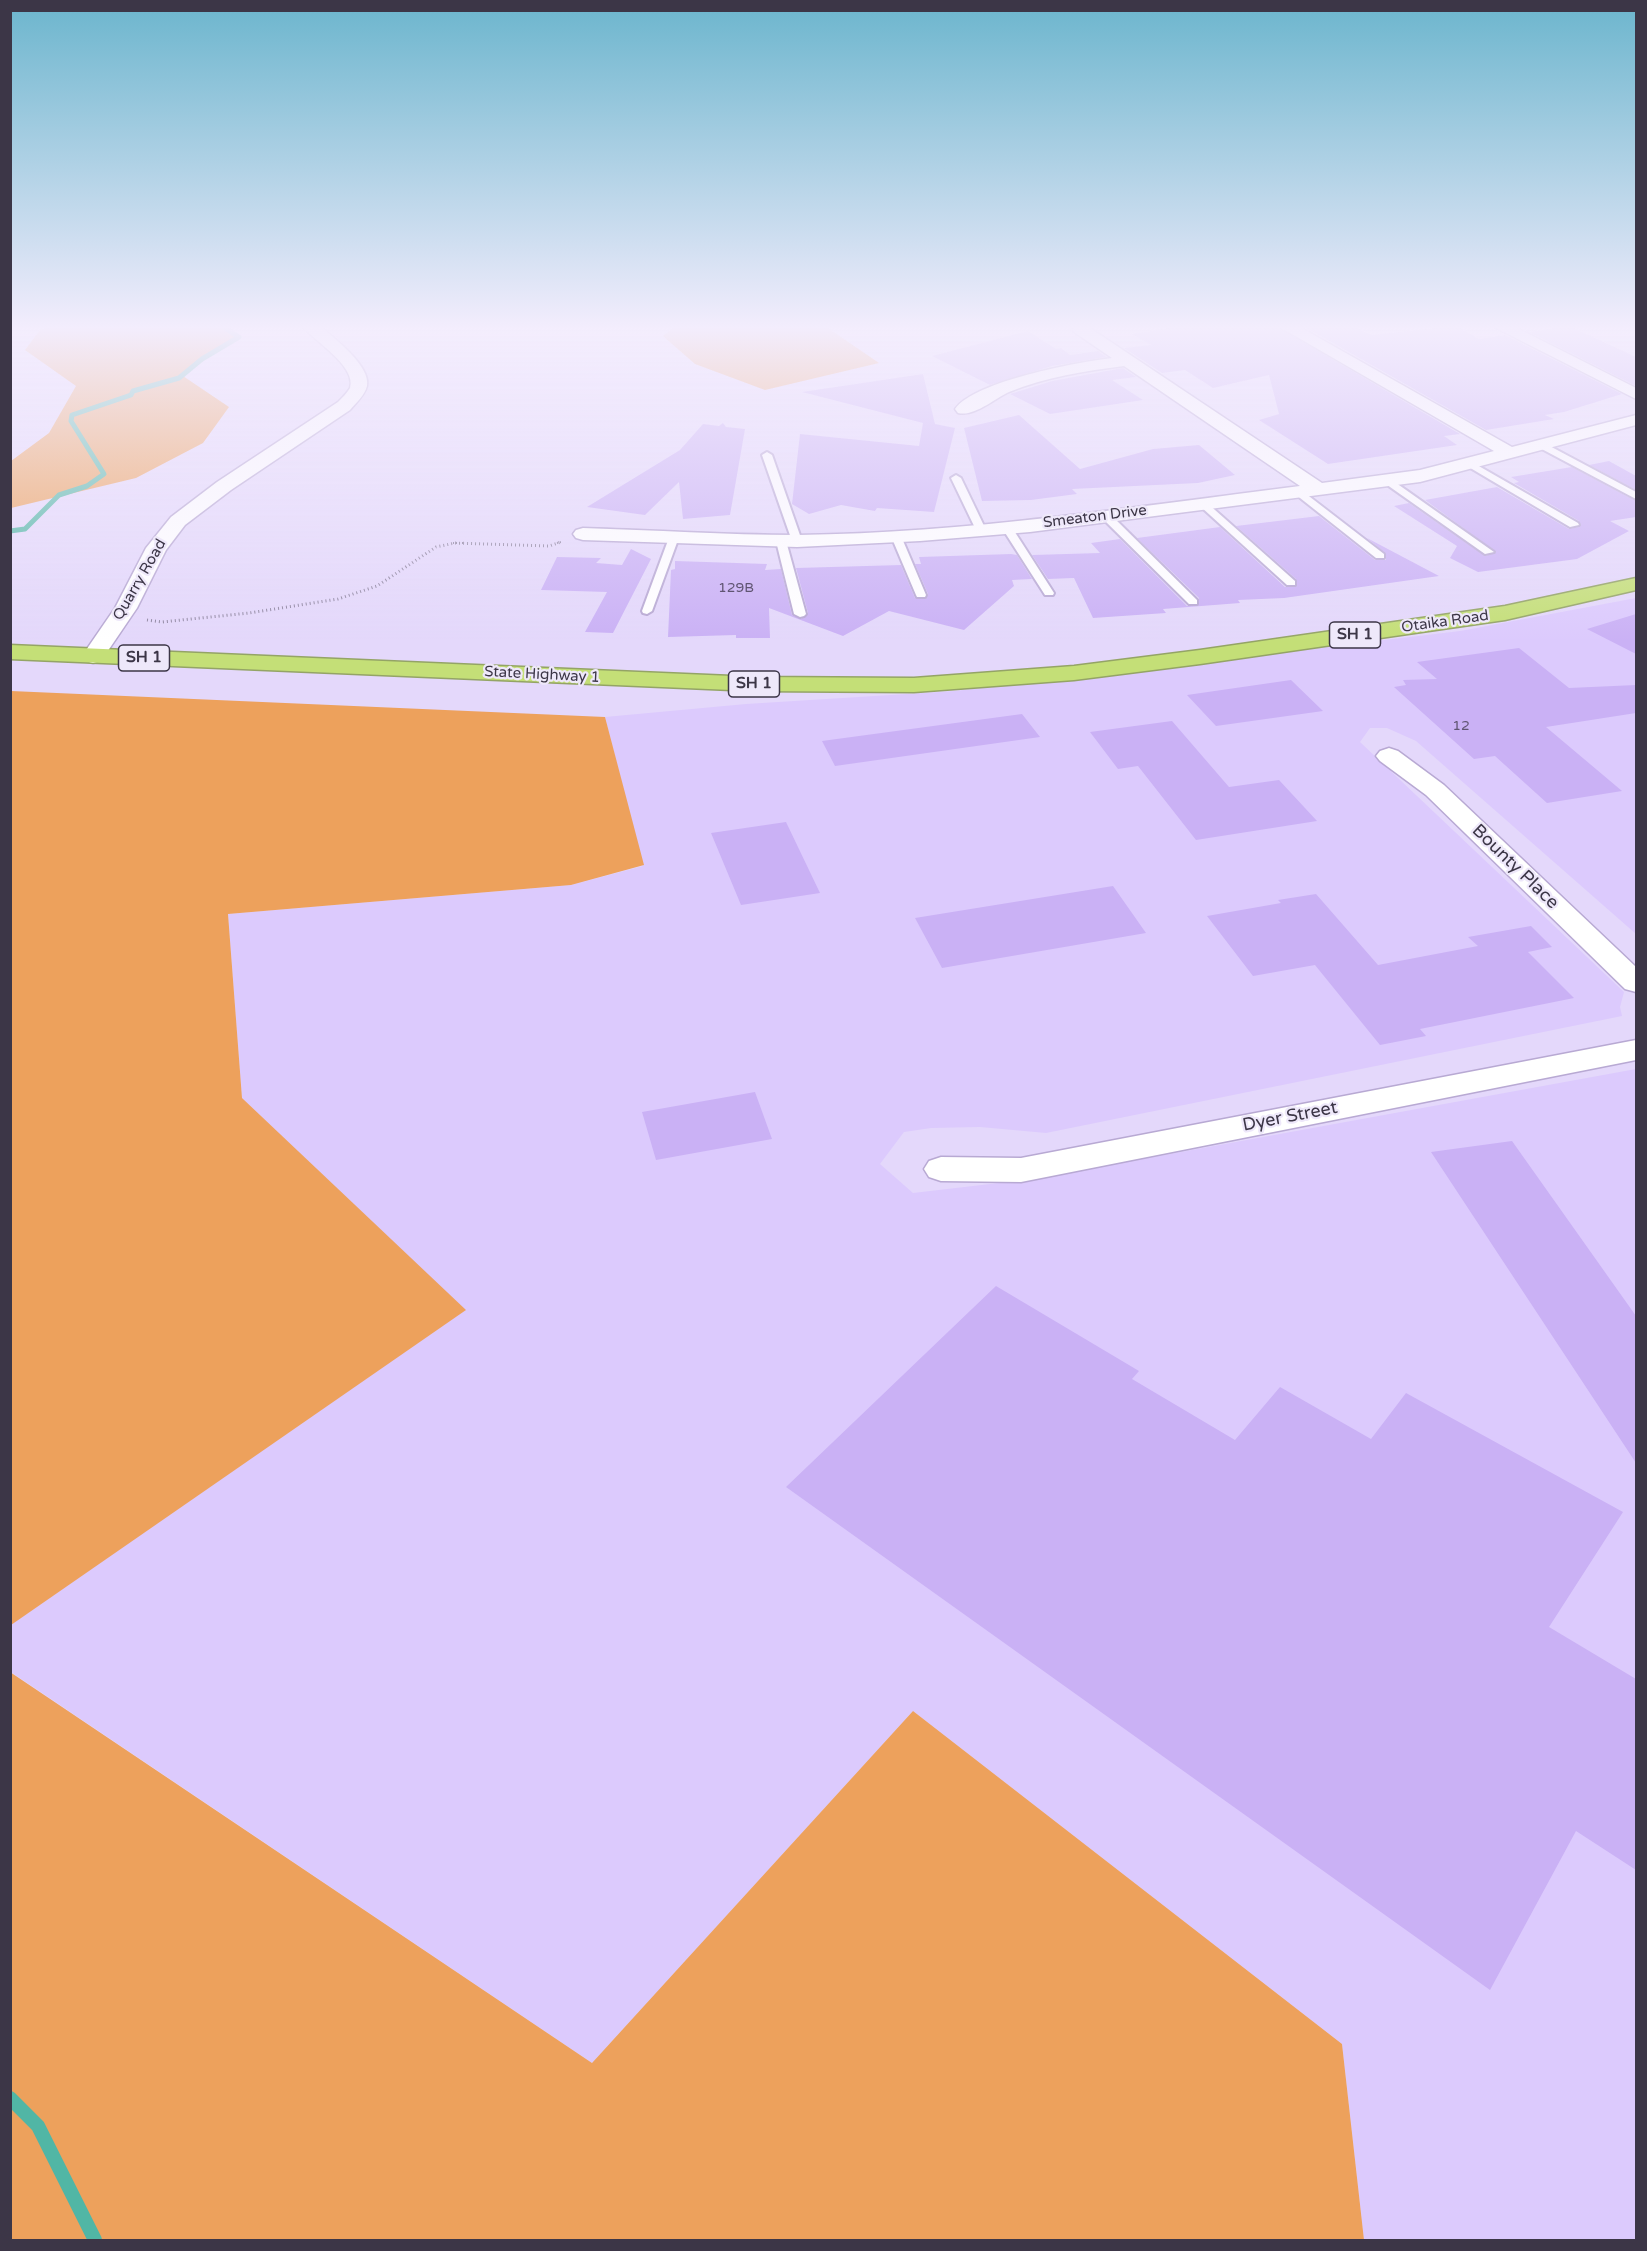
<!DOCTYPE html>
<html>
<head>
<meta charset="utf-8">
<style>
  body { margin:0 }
  #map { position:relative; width:1647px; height:2251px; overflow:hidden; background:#e4d8fb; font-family:"Varela Round",sans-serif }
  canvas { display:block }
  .frame { position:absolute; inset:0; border:12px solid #3c3647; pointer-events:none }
</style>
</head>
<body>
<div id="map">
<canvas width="1647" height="2251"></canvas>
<div class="frame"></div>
</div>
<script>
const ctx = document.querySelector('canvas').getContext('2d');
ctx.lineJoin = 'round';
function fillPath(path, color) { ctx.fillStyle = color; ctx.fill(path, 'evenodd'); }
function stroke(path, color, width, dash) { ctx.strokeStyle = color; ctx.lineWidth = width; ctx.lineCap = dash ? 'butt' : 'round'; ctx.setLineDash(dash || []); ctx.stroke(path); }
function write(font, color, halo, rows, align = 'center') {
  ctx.font = font + ' "Varela Round",sans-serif'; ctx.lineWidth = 4.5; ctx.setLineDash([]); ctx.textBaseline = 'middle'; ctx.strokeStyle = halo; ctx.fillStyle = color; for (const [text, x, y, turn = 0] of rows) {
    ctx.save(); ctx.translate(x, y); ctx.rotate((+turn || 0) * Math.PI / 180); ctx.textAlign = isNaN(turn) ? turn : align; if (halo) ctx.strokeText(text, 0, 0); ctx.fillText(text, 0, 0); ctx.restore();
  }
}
fillPath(new Path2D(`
  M1636,598V934L1416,741L1387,728H1370L1360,742L1624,992L1620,1007L1622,1016L1046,1133L980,1127L931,1128L904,1132L880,1164L913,1193L1033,1179L1636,1069V2240H1364L1342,2044L913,1711L592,2063L11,1672L10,1625L465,1310L242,1098L228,914L571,885L643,866L605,717L746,704L955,691L1460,631Z`), '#dccafd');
fillPath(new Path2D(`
  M52,326H229L236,337L183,376L229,407L203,443L136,478L11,508V461L49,433L76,386L25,350L40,330Z
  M675,326H825L879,363L765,390L695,364L663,336Z
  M11,691L605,717L644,865L571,885L228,914L242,1098L466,1310L11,1625Z
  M10,1672L592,2063L913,1711L1342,2044L1364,2240H11Z`), '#eda15c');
stroke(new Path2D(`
  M10,531L25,529L59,495L87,486L104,474L71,421L72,415L131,395L133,391L179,378L202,359L239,337L222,326`), '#51b6a5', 5);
stroke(new Path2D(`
  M10,2098L38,2126L95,2240`), '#51b6a5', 14);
fillPath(new Path2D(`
  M1182,326H1276L1460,434L1444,436L1457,445L1328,464L1259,420L1279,414L1269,375L1213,388L1185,370L1162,373L1124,348L1151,345L1132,334Z
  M1303,326H1353L1371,335L1456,326L1479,339L1505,335L1622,394L1564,412L1545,415L1554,419L1486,430Z
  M1569,326L1636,357V386L1529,332Z
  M1028,331L1056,349L1061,348L1070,355L1098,351L1106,357L1052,366L990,385L932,356Z
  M1123,368L1136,377L1112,380L1143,400L1050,414L1010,394L1052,381Z
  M923,374L935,424L955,428L934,512L877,508L875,511L841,505L809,514L792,504L800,434L919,446L923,423L802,392Z
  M1019,415L1080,469L1153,449L1199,445L1235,475L1198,483L1072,489L1077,494L1031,500L982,501L964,428Z
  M723,423L726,427L745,429L730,515L683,519L679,482L645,515L587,507L680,450L703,424L719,426Z
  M1609,461L1636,476V490L1589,465Z
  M1572,467L1636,501V517L1610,521L1629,531L1577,559L1478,572L1450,558L1457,546L1394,506L1409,503L1485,556L1496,552L1425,500L1497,487L1569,529L1579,527V521L1514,483L1519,482L1511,477Z
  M1319,516L1375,560H1386V554L1367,538L1439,576L1284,598L1238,600L1240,603L1163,609L1166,613L1093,618L1074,578L1048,579L1032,555L1100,553L1091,543L1120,539L1187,606H1197L1199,598L1137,538L1220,527L1285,587H1295L1296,579L1236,526Z
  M631,549L651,559L613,633L585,632L607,592L541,590L557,557L601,558L596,563L622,565Z
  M1011,554L1017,555L1032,579L1012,580L1014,586L964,630L889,611L843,636L769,608L770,638H736V635L668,637L671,570L675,569V561L767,564L765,570L781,569L792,615L801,619L808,613L796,568L901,565L915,598L925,599L928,594L915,564H921L919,557Z
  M1636,614V654L1587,629Z
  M1519,648L1569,688L1636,685V713L1546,727L1622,791L1547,803L1495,756L1474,759L1394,687L1406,685L1403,680L1437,679L1417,662Z
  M1291,680L1323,711L1216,726L1187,695Z
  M1022,714L1040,737L835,766L822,741Z
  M1172,721L1229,787L1279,780L1317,821L1196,840L1138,766L1118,769L1090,732Z
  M786,822L820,893L741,905L711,833Z
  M1113,886L1146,933L942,968L915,918Z
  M1316,894L1378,965L1478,946L1468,937L1531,926L1552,947L1528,952L1574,998L1420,1029L1426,1036L1380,1045L1315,965L1253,976L1207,916L1281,903L1278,900Z
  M755,1092L772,1139L656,1160L642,1112Z
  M1512,1141L1636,1316V1463L1431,1152Z
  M996,1286L1139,1371L1132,1379L1235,1440L1280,1387L1371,1439L1406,1393L1623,1512L1549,1627L1636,1679V1870L1576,1831L1490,1990L786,1487Z`), '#cab1f5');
const lane = new Path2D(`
  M1538,443H1544L1636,492V499L1538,447Z
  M767,452L772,455L802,541L801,543L792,541L762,455Z
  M1470,461L1578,523L1579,525L1570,527L1467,466L1465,464Z
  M956,475L961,478L986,530L985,532L976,530L951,478Z
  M1383,478H1389L1494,552L1485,554L1383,482Z
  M1295,490H1301L1384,554V558H1376L1295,494Z
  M1200,502H1206L1295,581V585H1287L1200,506Z
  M1102,514H1110L1197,600V604H1189L1102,518Z
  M1003,526H1011L1054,593L1053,595H1045L1002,528Z
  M896,533L901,536L926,595L925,597H917L916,595L891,536Z
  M670,535L679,537L652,611L647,614L643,613L642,611Z
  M777,539L786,541L806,614L804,616L800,617L794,614L776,541Z`);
const street = new Path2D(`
  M302,326H320C334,338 371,366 367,386C365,395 356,403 350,410L231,490L185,525L166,550L137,608L101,661L93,663L85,661L82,656L115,608L146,548L171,517L217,482L338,402C342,398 347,393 350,388C357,366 314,341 302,326Z
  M1074,326H1087L1322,483L1420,470L1494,451L1278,326H1298L1512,447L1636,415V425L1420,482L1030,532L920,541L797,547L583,540L576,538L573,534L576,530L583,528C654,530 726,535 797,535C966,533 1133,507 1300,486L1124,366C1085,371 1046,377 1009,392C994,399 974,417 958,413L955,409C975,381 1078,362 1112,358L1074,332L1072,329Z
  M1492,326H1513L1636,388V399Z
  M1389,748L1398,751L1444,785L1636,967V992L1625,989L1426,795L1380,761L1376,756L1380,751Z
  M1636,1040V1060L1021,1182L941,1181L929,1177L924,1169L929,1161L941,1157L1021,1158Z`);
const highway = new Path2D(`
  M1636,578V590L1505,620L1200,664L1074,680L914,692L755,691L10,659V645L755,677L914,678L1074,666L1200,650L1505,606Z`);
stroke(lane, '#b8a9d3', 4);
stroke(street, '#b8a9d3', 3);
stroke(highway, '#94a466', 3);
stroke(new Path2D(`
  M453,543H465
  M557,543L561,542`), '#8e859f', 2, [1, 2]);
stroke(new Path2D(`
  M147,620L162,622L249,613L338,599L377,586L436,547L455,543L549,546L561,542`), '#8e859f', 3, [1, 3]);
fillPath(lane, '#fff');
fillPath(street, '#fff');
fillPath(highway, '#c4df77');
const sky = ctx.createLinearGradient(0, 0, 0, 642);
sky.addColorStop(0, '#6bb5cd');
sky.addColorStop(0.51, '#f3edfd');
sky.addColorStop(1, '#f3edfd00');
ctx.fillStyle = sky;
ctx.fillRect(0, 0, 1647, 642);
write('14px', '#605572', null, [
  ["129B",736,588],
  ["12",1461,726]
]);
write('15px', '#3c3647', '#eee8fa', [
  ["Smeaton Drive",1095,517,-7],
  ["Quarry Road",140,580,-60],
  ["Otaika Road",1445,622,-8],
  ["State Highway 1",542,675,3]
]);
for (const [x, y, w] of [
  [1355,635,51],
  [144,658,51],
  [754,684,51]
]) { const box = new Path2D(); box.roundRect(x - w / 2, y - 13, w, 26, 4.5); ctx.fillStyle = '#eee8fa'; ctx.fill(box); stroke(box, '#3c3647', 1.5); }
write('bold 16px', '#3c3647', null, [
  ["SH 1",1355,635],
  ["SH 1",144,658],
  ["SH 1",754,684]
]);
write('18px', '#3c3647', '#eee8fa', [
  ["Bounty Place",1515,867,44],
  ["Dyer Street",1290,1117,-11]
]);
</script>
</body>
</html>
